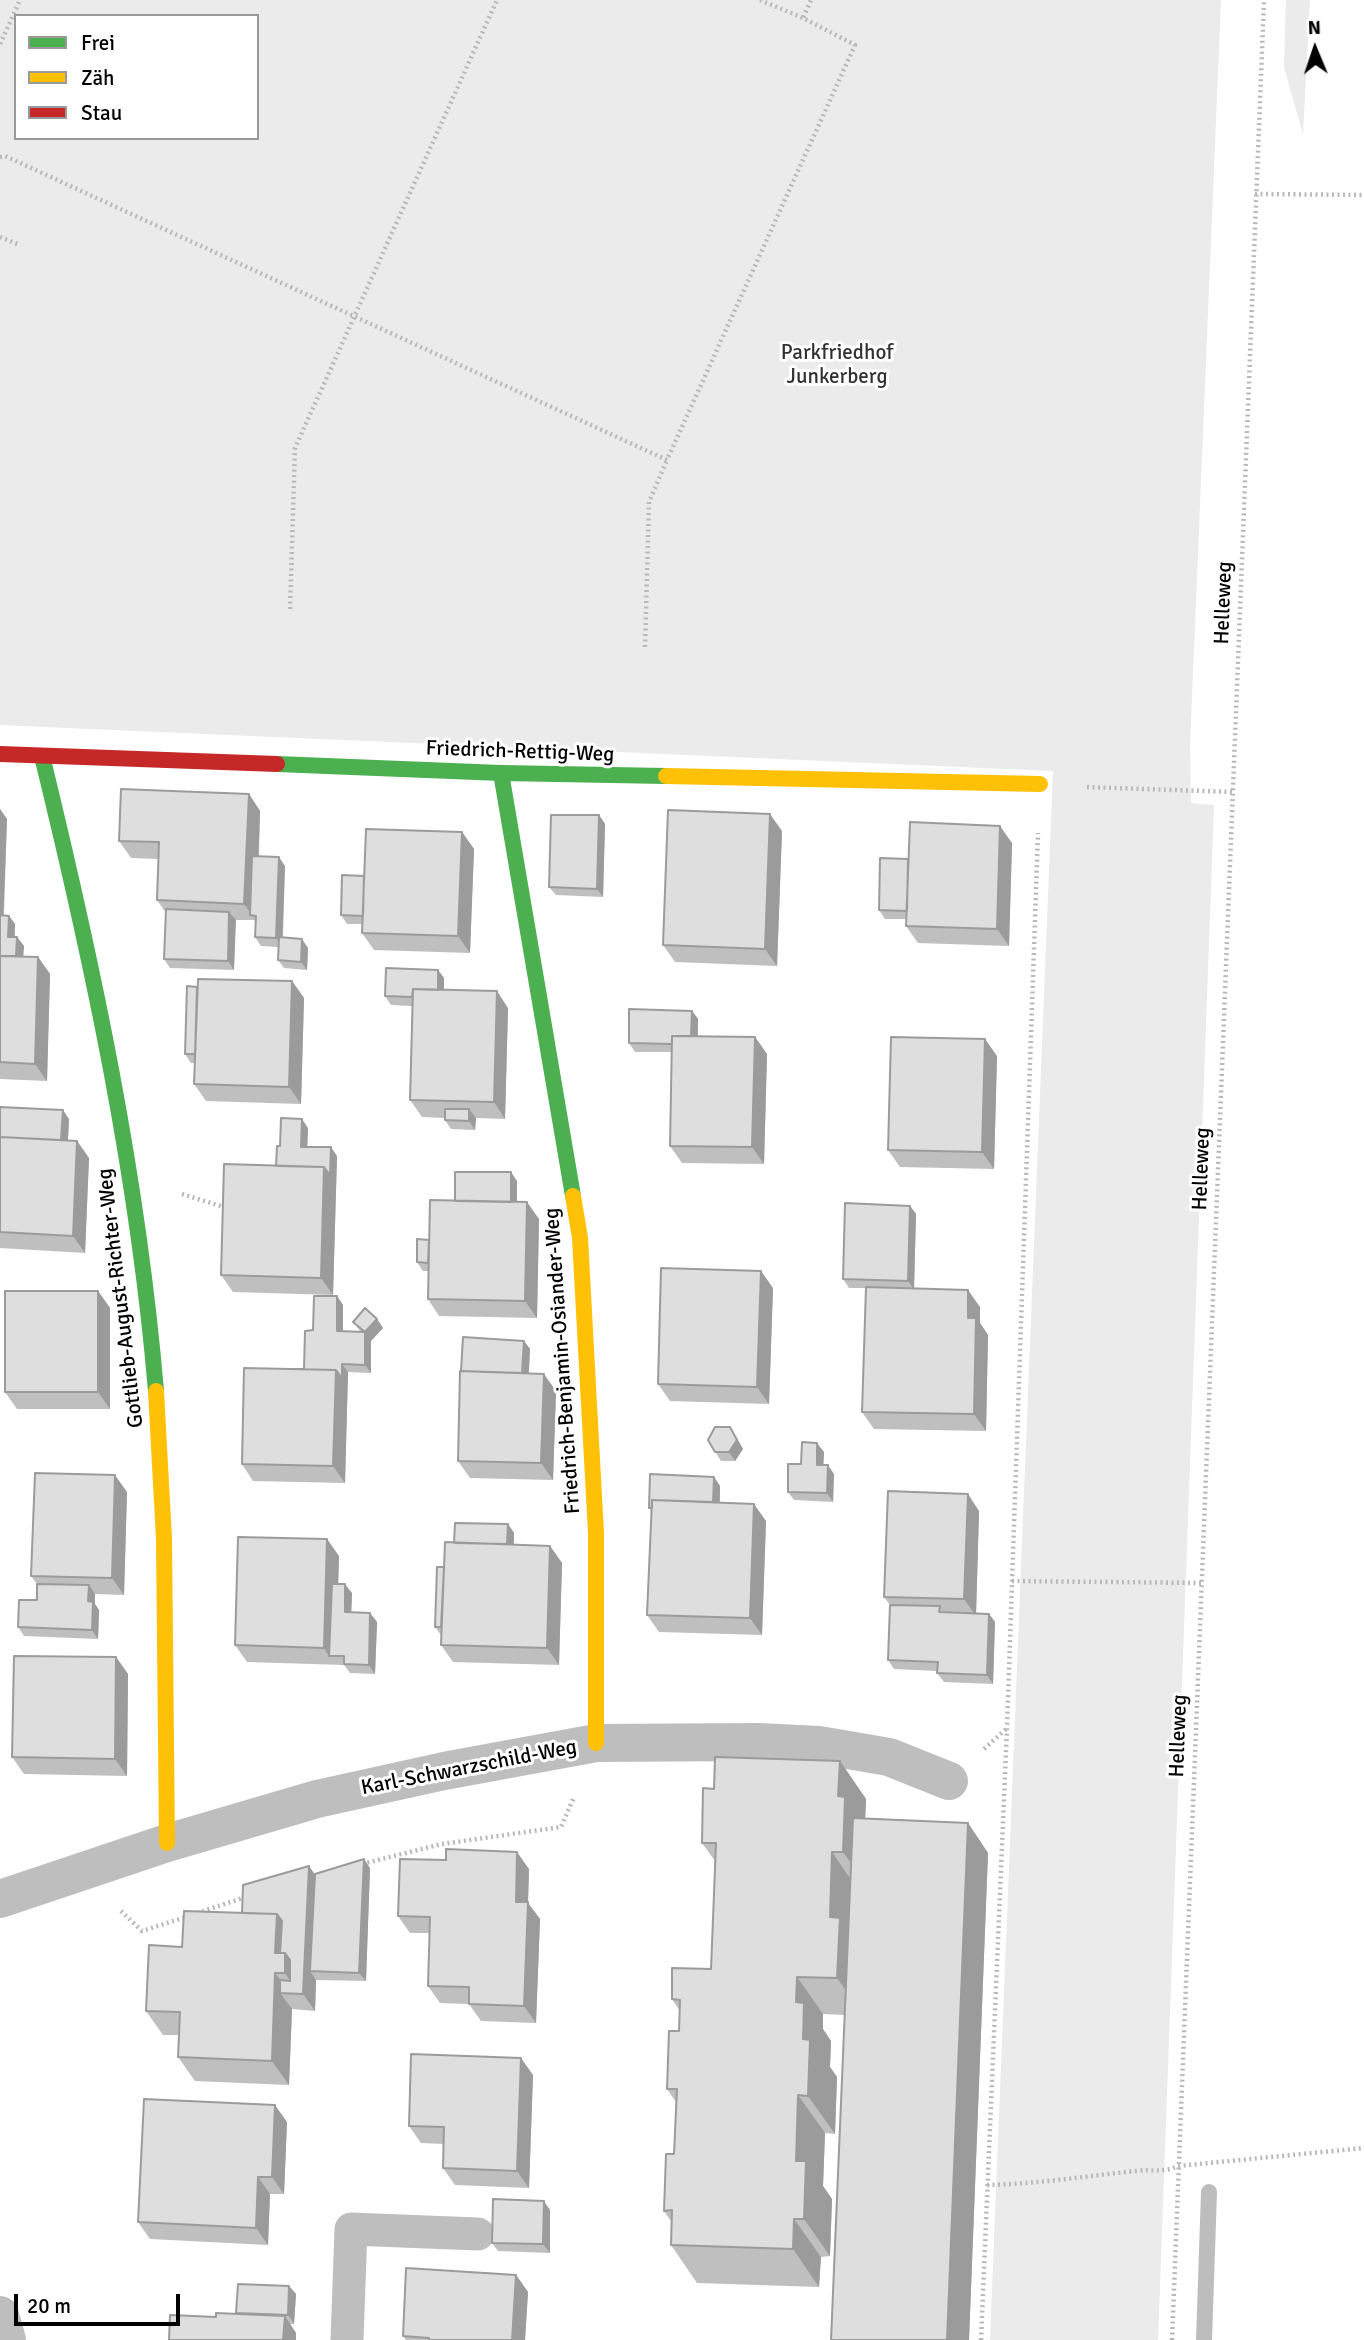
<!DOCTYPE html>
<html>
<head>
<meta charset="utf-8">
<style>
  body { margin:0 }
  #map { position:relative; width:1364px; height:2340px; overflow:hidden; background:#fff; font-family:Signika,sans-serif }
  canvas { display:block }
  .legend { position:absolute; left:14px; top:14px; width:245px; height:126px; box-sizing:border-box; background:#fff; border:2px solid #999; margin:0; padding:9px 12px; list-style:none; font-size:21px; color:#000 }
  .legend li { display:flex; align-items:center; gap:14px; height:35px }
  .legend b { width:35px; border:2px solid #999 }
  .north { position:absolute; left:1280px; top:14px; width:70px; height:70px; -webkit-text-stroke:5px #fff; paint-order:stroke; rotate:358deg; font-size:19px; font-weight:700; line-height:28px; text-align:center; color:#000 }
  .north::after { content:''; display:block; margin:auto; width:24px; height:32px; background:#000; clip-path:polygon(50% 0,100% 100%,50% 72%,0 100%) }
  .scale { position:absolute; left:14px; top:2294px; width:166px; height:32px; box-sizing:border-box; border:4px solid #000; border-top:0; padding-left:9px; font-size:21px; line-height:24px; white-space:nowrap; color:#000; -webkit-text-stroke:5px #fff; paint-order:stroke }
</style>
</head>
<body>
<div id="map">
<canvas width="1364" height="2340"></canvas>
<ul class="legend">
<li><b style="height:9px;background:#4caf50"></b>Frei</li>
<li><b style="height:9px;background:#ffc107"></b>Zäh</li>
<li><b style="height:9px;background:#c62828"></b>Stau</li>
</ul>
<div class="north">N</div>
<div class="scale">20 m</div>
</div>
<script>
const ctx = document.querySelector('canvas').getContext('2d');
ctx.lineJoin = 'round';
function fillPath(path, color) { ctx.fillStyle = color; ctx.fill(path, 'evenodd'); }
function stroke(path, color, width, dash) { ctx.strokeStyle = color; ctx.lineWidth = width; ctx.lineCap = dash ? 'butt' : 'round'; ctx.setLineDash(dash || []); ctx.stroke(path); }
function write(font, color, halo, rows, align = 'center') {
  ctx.font = font + ' Signika,sans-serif'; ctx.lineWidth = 6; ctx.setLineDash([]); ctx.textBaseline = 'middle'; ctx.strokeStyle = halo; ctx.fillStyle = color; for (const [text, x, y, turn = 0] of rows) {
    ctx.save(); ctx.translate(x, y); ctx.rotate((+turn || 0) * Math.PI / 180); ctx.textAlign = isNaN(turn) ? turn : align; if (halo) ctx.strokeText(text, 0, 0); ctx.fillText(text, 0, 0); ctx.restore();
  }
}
fillPath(new Path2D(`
  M0,0H1221L1190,745L1191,803L1214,805L1158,2340H990L1053,771L0,725ZM16,16H257V138H16Z
  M1286,0H1310L1303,135L1284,67Z`), '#ebebeb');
stroke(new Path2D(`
  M1204,2340L1209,2192`), '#bdbdbd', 16);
stroke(new Path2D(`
  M760,0L803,18
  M0,44L20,0
  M0,157L5,156L667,460L855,45L803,18L811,0
  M1255,194L1364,195
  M0,237L20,245
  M290,609L295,448L497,0
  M645,647L649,502L667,460
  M1087,787L1232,792
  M182,1194L227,1208
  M1012,1581L1201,1583
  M984,1749L1006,1729
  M362,1864L442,1844L561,1827L574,1797
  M121,1911L142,1931L186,1917
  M197,1913L246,1897
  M987,2185C1037,2184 1086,2176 1136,2171C1152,2169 1163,2173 1178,2166L1364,2148
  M981,2340L1007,1728L1038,833
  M1172,2340L1264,0`), '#b9b9b9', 4.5, [2, 3.5]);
stroke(new Path2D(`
  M347,2340L351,2229L478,2234`), '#bebebe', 33);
stroke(new Path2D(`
  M0,1899L167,1843L317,1799L444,1771L596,1743L758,1742L819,1745L889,1757L949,1781
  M0,2315L7,2340`), '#bebebe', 38);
stroke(new Path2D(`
  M42,756C93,965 138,1176 156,1391
  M277,764L501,773L666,776
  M501,773L573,1196`), '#4caf50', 16);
stroke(new Path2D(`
  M666,776L1040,784
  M573,1196L580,1238L596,1533V1743
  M156,1391L164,1539L167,1843`), '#ffc107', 16);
stroke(new Path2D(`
  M0,754L277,764`), '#c62828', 16);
fillPath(new Path2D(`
  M249,794L260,811L259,857L285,866L283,938L308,948L307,970L284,968L278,960V947L261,946L255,937L256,923L254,920H235L234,970L170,968L164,959L166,913L157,900L158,859L131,858L119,841Z
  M0,809L7,819L4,915L9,916L15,924V937H17L24,946L23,956L38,957L50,974L47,1081L0,1079Z
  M599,815L605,824L603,897L556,895L549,887Z
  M782,831L777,966L675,962L663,945Z
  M462,832L474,849L470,953L374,950L362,933L363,924H347L341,915L364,876Z
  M1012,843L1009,946L918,943L906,926L907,919H885L879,910L908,859Z
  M438,970L444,978V990L508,1008L505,1119L476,1118L475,1130L451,1129L445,1120V1118L422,1117L410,1100L412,1006L391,1005L385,996Z
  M292,981L304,998L301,1104L206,1101L194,1084L195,1063H191L185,1054L197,987Z
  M692,1011L698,1019V1036L755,1037L767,1054L764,1164L682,1163L670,1146L672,1052H635L629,1043Z
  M997,1056L994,1169L900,1167L888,1150Z
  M0,1117L69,1119L68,1140L77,1141L89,1158L85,1253L0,1248Z
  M308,1128L307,1147L337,1156L333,1295L233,1292L221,1275L276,1166L280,1146Z
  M517,1181V1202L539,1219L537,1318L439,1316L428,1299V1271H423L417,1262L429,1240L455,1201Z
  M910,1206L916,1214L914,1288L980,1307V1323L988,1335L986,1431L874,1429L862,1412L866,1288H849L843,1279Z
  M773,1288L769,1404L670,1401L658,1384Z
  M98,1291L110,1308V1409H17L5,1392Z
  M337,1296L343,1305V1332H361L353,1322L377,1319L383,1328L371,1341V1373L348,1372L345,1483L253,1481L242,1464L288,1369H304L313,1330Z
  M524,1341L530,1349L529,1373L556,1391L553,1480L470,1478L458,1461Z
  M736,1436L743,1449L735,1461H721L708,1440Z
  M824,1452L823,1465L834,1474L833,1502L794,1500L788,1492L801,1464Z
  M714,1477L720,1486V1503L766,1521L762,1635L659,1632L647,1615L652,1511L649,1508Z
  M127,1492L124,1595L95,1594V1604L99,1610L98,1639L24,1636L18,1627L37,1600V1584L31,1576Z
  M979,1511L976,1613L989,1614L995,1622L993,1684L944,1682L937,1673V1671L894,1669L888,1660L890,1605L884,1597Z
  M508,1524L514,1533V1545L550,1546L562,1563L559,1665L453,1662L441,1645V1635L435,1627L444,1567L454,1543Z
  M339,1556L338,1584L352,1593L351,1612L370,1613L377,1622L375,1674L350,1673L344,1665L247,1662L235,1645Z
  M116,1657L128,1674L127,1776L24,1774L12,1757Z
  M840,1761L866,1799L865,1818L968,1823L988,1853L969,2340H831L845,2015L823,2014V2029L831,2041L830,2067L837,2077L835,2134L825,2133L823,2186L832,2199L830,2256L821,2257L819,2287L697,2283L671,2245V2221L664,2211L674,2154L676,2102L667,2089L679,2031L680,2011L672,1999L711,1969L715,1861L702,1843L714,1789Z
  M370,1868L366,1981L316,1980L315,2011L292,2009L289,2085L195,2081L178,2057L179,2035H163L146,2011L182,1947L242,1913L315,1874Z
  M529,1869L528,1903L540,1919L536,2023L481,2021L469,2004L440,2003L428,1986L430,1933H410L398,1916Z
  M533,2075L529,2188L455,2185L443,2168L444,2144L421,2143L409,2126Z
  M287,2122L284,2194H270L268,2245L150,2239L138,2222Z
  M550,2210V2253L498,2251L492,2243Z
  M516,2275L528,2292L525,2340H406L403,2336Z
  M289,2286L296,2294L294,2324H290L296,2333V2340H169L216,2317L237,2314Z`), '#bfbfbf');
fillPath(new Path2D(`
  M249,794L260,811L256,917L253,916L244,904Z
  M0,809L7,819L3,924L0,919Z
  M770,814L782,831L777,966L765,949Z
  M599,815L605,824L603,897L597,889Z
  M1000,826L1012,843L1009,946L997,929Z
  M462,832L474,849L470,953L458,936Z
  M279,857L285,866L282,947L276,938Z
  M229,912L236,920L234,970L228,961Z
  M9,916L15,924L14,946L8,937Z
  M17,937L24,946L22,973L16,964Z
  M302,939L308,948L307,970L301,962Z
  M38,957L50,974L47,1081L35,1064Z
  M438,970L444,978V1006L437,997Z
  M292,981L304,998L301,1104L289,1087Z
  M497,991L508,1008L505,1119L494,1102Z
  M692,1011L698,1019L697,1053L691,1044Z
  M755,1037L767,1054L764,1164L752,1147Z
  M985,1039L997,1056L994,1169L982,1152Z
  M469,1109L476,1118L475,1130L469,1121Z
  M63,1110L69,1119L67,1156L61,1148Z
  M302,1119L308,1128L307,1155L301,1147Z
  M77,1141L89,1158L85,1253L73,1236Z
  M331,1147L337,1156L333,1295L321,1278L324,1167Z
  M511,1172L517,1181V1219L511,1210Z
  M527,1202L539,1219L537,1318L525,1301Z
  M910,1206L916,1214L914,1290L908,1281Z
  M761,1271L773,1288L769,1404L757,1387Z
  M968,1290L980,1307V1323L988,1335L986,1431L974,1414L968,1318Z
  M98,1291L110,1308V1409L98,1392Z
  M337,1296L343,1305V1340L337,1331Z
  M377,1319L383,1328L371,1341V1373L365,1365V1332Z
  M524,1341L530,1349L528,1384L522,1376Z
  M342,1364L348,1372L345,1483L333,1466L336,1370Z
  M544,1374L556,1391L553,1480L541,1463Z
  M730,1427L743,1449L735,1461L729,1452Z
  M817,1443L824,1452L823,1474L817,1465Z
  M828,1465L834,1474L833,1502L827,1493Z
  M115,1475L127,1492L124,1595L112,1578Z
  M714,1477L720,1486L719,1519L713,1510Z
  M968,1494L979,1511L976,1616L964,1599Z
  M754,1504L766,1521L762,1635L750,1618Z
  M508,1524L514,1533L513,1561L507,1552Z
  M327,1539L339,1556L336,1656H329L324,1648Z
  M550,1546L562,1563L559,1665L547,1648Z
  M345,1584L352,1593L351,1621L345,1612Z
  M89,1585L95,1594V1604L99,1610L98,1639L92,1630L88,1601Z
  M370,1613L377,1622L375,1674L369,1665Z
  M989,1614L995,1622L993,1684L987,1675Z
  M116,1657L128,1674L127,1776L115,1759Z
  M840,1761L866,1799L865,1826L870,1890L843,1852L838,1796Z
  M968,1823L988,1853L969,2340H947Z
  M517,1852L529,1869L528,1903L540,1919L536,2023L524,2006L516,1902Z
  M832,1852L858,1890L864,2016L837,1978L830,1917Z
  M364,1859L370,1868L366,1981L359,1973Z
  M309,1866L321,1883L310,1971L316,1980L315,2011L303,1994Z
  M277,1914L294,1938L299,1994L285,1973L275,1953Z
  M275,1973L290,1993H280L292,2009L289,2085L272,2061Z
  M797,1977L823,2014V2029L831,2041L830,2067L837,2077L835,2134L808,2096L803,2039L796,2002Z
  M521,2058L533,2075L529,2188L517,2171Z
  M798,2095L825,2133L823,2186L832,2199L830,2256L804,2219L796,2161Z
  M275,2105L287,2122L284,2194L272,2177Z
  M258,2177L270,2194L268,2245L256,2228Z
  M544,2201L550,2210V2253L543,2244Z
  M794,2219L821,2257L819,2287L793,2249Z
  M516,2275L528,2292L525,2340H512Z
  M289,2286L296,2294L294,2324L288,2315Z
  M285,2316L296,2333V2340H283Z`), '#9b9b9b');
const building = new Path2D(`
  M121,789L249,794L244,904L157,900L159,842L119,841Z
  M668,810L770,814L765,949L663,945Z
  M551,815H599L597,889L549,887Z
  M910,822L1000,826L997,929L906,926Z
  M366,829L462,832L458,936L362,933Z
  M252,856L279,857L276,938L255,937L256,916L250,915Z
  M880,858L908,859L907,911L879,910Z
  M342,875L364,876L363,916L341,915Z
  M166,909L229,912L228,961L164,959Z
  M0,915L9,916L8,937H17L16,956H0Z
  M279,937L302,939L301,962L278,960Z
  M0,956L38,957L35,1064L0,1062Z
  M386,968L438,970V990L413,989L412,997L385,996Z
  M198,979L292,981L289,1087L194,1084Z
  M187,986L197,987L195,1054H185Z
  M413,989L497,991L494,1102L410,1100Z
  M629,1009L692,1011L691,1036H672V1044L629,1043Z
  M672,1036L755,1037L752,1147L670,1146Z
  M891,1037L985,1039L982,1152L888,1150Z
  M0,1107L63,1110L61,1140L0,1137Z
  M445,1109H469V1121L445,1120Z
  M281,1118L302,1119L301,1147H331L330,1175L324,1167L276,1166L277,1146H280Z
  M0,1137L77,1141L73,1236L0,1232Z
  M224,1164L324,1167L321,1278L221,1275Z
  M455,1172H511V1202L455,1201Z
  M430,1200L527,1202L525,1301L428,1299Z
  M845,1203L910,1206L908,1281L843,1279Z
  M417,1239L429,1240L428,1263L417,1262Z
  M661,1268L761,1271L757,1387L658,1384Z
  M866,1287L968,1290V1318H976L974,1414L862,1412Z
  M5,1291H98V1392H5Z
  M314,1296H337V1331L365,1332V1365L342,1364V1378L336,1370L288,1369H304L305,1331L313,1330Z
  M365,1308L377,1319L365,1332L353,1322Z
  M463,1337L524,1341L522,1373L461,1371Z
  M244,1368L336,1370L333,1466L242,1464Z
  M460,1371L544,1374L541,1463L458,1461Z
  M715,1427H730L737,1440L729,1452H715L708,1440Z
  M802,1442L817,1443V1465H828L827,1493L788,1492V1464H801Z
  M35,1473L115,1475L112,1578L31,1576Z
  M650,1474L714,1477L713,1502L652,1500V1508H649Z
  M888,1491L968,1494L964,1599L884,1597Z
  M652,1500L754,1504L750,1618L647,1615Z
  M455,1523L508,1524L507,1544L454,1543Z
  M238,1537L327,1539L324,1648L235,1645Z
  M445,1542L550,1546L547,1648L441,1645Z
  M437,1567H444L441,1627H435Z
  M37,1584L89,1585L88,1601L93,1602L92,1630L18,1627L19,1600H37Z
  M332,1584H345V1612L370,1613L369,1665L344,1664V1656H329Z
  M890,1605L940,1606L939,1612L989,1614L987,1675L937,1673L938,1662L888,1660Z
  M14,1656L116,1657L115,1759L12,1757Z
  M715,1757L840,1761L838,1796L845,1797L843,1852H832L830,1917L840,1918L837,1978L797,1977L796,2002L804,2003L803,2039L810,2040L808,2096L798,2095L796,2161H806L804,2219H794L793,2249L671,2245L672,2210L664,2211L666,2154H674L677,2089H667L669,2031H679L680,2000L672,1999V1968L711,1969L716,1843H702L703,1788L714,1789Z
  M853,1818L968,1823L947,2340H831Z
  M446,1849L517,1852L516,1902H528L524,2006L469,2004V1987L428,1986L430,1917L398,1916L400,1859L446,1860Z
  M364,1859L359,1973L310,1971L315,1874Z
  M309,1866L303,1994L280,1993V1980L290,1981V1960L285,1953H280L282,1921L277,1914L242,1913L243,1885Z
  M184,1911L277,1914L275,1953H285V1973H275L272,2061L178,2057L180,2012L146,2011L149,1945L182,1947Z
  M411,2054L521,2058L517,2171L443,2168L444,2127L409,2126Z
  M144,2099L275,2105L272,2177H258L256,2228L138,2222Z
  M493,2199L544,2201L543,2244L492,2243Z
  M406,2268L516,2275L512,2340H429V2338L403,2336Z
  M238,2284L289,2286L288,2315L236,2313Z
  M216,2313L285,2316L283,2340H169L170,2315L216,2317Z`);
fillPath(building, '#dedede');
stroke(building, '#9b9b9b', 2);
write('21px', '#313131', '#fff', [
  ["Parkfriedhof",837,353],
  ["Junkerberg",837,377]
]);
write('21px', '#000', '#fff', [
  ["Helleweg",1224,603,-88],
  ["Friedrich-Rettig-Weg",520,752,2],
  ["Helleweg",1202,1169,-88],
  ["Gottlieb-August-Richter-Weg",121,1298,-97],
  ["Friedrich-Benjamin-Osiander-Weg",563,1361,-94],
  ["Helleweg",1179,1736,-88],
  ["Karl-Schwarzschild-Weg",469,1768,-11]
]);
</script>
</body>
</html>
